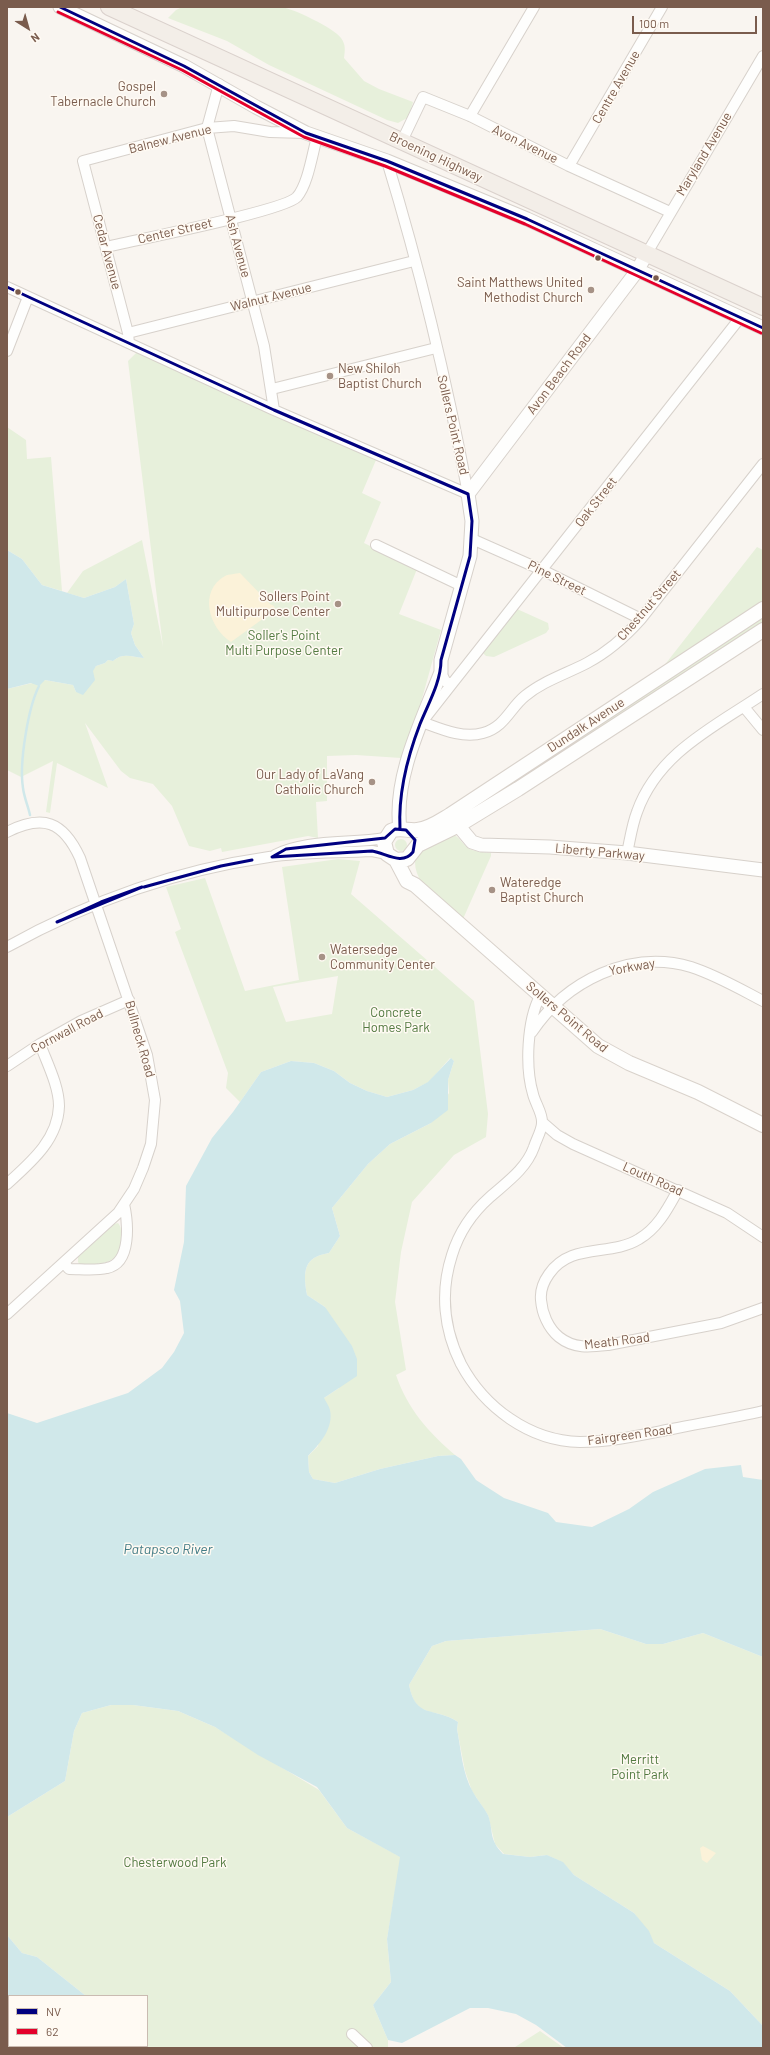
<!DOCTYPE html>
<html>
<head>
<meta charset="utf-8">
<style>
  body { margin:0 }
  #map { position:relative; width:770px; height:2055px; overflow:hidden; background:#f9f5f0; font-family:Barlow,sans-serif }
  canvas { display:block }
  .frame { position:absolute; inset:0; border:8px solid #7a5c4d; pointer-events:none }
  .legend { position:absolute; left:8px; top:1995px; width:140px; height:52px; box-sizing:border-box; background:#fffaf3; border:1px solid #cabbb1; margin:0; padding:5px 7px; list-style:none; font-size:12px; color:#7a5c4d }
  .legend li { display:flex; align-items:center; gap:8px; height:20px }
  .legend b { width:20px; border:1px solid #cabbb1 }
  .north { position:absolute; left:8px; top:8px; width:40px; height:40px; -webkit-text-stroke:3px #fffaf3; paint-order:stroke; rotate:143deg; font-size:11px; font-weight:700; line-height:16px; text-align:center; color:#7a5c4d }
  .north::after { content:''; display:block; margin:auto; width:14px; height:18px; background:#7a5c4d; clip-path:polygon(50% 0,100% 100%,50% 72%,0 100%) }
  .scale { position:absolute; left:632px; top:16px; width:125px; height:18px; box-sizing:border-box; border:2px solid #7a5c4d; border-top:0; padding-left:5px; font-size:12px; line-height:14px; white-space:nowrap; color:#7a5c4d; -webkit-text-stroke:3px #fffaf3; paint-order:stroke }
</style>
</head>
<body>
<div id="map">
<canvas width="770" height="2055"></canvas>
<div class="frame"></div>
<ul class="legend">
<li><b style="height:5px;background:#000080"></b>NV</li>
<li><b style="height:5px;background:#e4002b"></b>62</li>
</ul>
<div class="north">N</div>
<div class="scale">100 m</div>
</div>
<script>
const ctx = document.querySelector('canvas').getContext('2d');
ctx.lineJoin = 'round';
function fillPath(path, color) { ctx.fillStyle = color; ctx.fill(path, 'evenodd'); }
function stroke(path, color, width, dash) { ctx.strokeStyle = color; ctx.lineWidth = width; ctx.lineCap = dash ? 'butt' : 'round'; ctx.setLineDash(dash || []); ctx.stroke(path); }
function write(font, color, halo, rows, align = 'center') {
  ctx.font = font + ' Barlow,sans-serif'; ctx.lineWidth = 3; ctx.setLineDash([]); ctx.textBaseline = 'middle'; ctx.strokeStyle = halo; ctx.fillStyle = color; for (const [text, x, y, turn = 0] of rows) {
    ctx.save(); ctx.translate(x, y); ctx.rotate((+turn || 0) * Math.PI / 180); ctx.textAlign = isNaN(turn) ? turn : align; if (halo) ctx.strokeText(text, 0, 0); ctx.fillText(text, 0, 0); ctx.restore();
  }
}
fillPath(new Path2D(`
  M182,7C214,7 248,4 281,7C292,8 334,28 341,38C346,45 345,50 344,58L364,81L379,89L413,102L409,117L398,123L387,120L269,65L227,41L168,18L176,10Z
  M137,352L376,460L362,493L381,502L364,543L417,569L399,614L441,630L415,724L401,758L356,755L327,756V801L316,802L318,838L308,836L222,852L221,848L210,851L189,846L172,806L153,784L130,778L121,771L85,723L108,788L57,763L50,813L46,812L53,761L21,777L7,770V689L45,680L73,685L76,692L96,666L105,663L108,660L113,661C123,652 132,657 144,658L135,645L131,633L134,624L126,579L115,587L84,598L67,593L83,571L142,540L163,647L128,361Z
  M7,427L26,440L27,459L51,457L62,591L42,585L22,559L7,550Z
  M757,547L763,550V603L663,667Z
  M517,609L548,623L549,629L546,633L494,657L486,656L483,653Z
  M763,617V624L466,817L462,812Z
  M453,834C460,838 462,843 468,848C474,852 483,852 491,853V856L463,919C444,902 406,882 417,852Z
  M395 845a6 6 0 1 1 12 0a6 6 0 1 1-12 0Z
  M338,859L360,861L351,894L474,1001L488,1114L486,1137L454,1155L412,1202L401,1252L395,1302L406,1370L396,1375C407,1408 429,1433 455,1455L438,1456L380,1469L335,1483L313,1479L309,1472L308,1456L318,1446L324,1398L339,1388L325,1307L307,1295C303,1272 303,1257 329,1253L340,1236L332,1208L368,1164L390,1144L431,1123L449,1093L448,1080L454,1061L450,1058L429,1082L413,1090L387,1097L367,1091L350,1083L334,1071L314,1063L291,1061L261,1072L240,1102L226,1088L228,1073L175,932L181,929L166,887L205,878L245,991L299,980L282,867ZM338,976L332,1014L286,1022L273,987Z
  M118,1223C122,1228 121,1232 121,1238C122,1265 101,1264 80,1265L78,1262V1257L114,1224Z
  M600,1629L646,1644H663L703,1633L763,1657V2026L730,1991L654,1943L634,1913L574,1875L562,1862L547,1855L530,1857L504,1854L495,1844L488,1815L472,1791L465,1771L457,1729L458,1722C434,1706 416,1721 409,1685L432,1646L446,1641Z
  M111,1705H133L178,1711L215,1727L319,1790L347,1828L401,1857L387,1939L391,1982L373,2005L388,2040V2048H115V2046H147V1996H86L37,1957L22,1953L7,1935V1817L65,1781L74,1731L82,1713Z
  M540,2031L564,2048L515,2047Z`), '#e7f0db');
fillPath(new Path2D(`
  M240,573L270,604L274,606L275,610L231,642C209,628 198,591 225,576C229,574 236,574 240,573Z
  M703,1846L716,1853L707,1863L702,1860L700,1848Z`), '#fbf2d9');
fillPath(new Path2D(`
  M7,550L22,559L42,585L84,598L115,587L126,579L134,624L131,633L135,645L144,658C132,657 123,652 113,661L108,660L105,663L96,666L93,671L95,680L83,695L76,692L73,685L45,680L39,686L31,683L7,689Z
  M451,1058L454,1061L448,1080V1110L431,1123L390,1144L368,1164L332,1208L340,1236L329,1253C303,1257 303,1272 307,1295L325,1307L352,1346L357,1359V1376L324,1398C326,1402 329,1406 330,1410C334,1428 319,1445 308,1456L309,1472L313,1479L335,1483L380,1469L438,1456L455,1455L461,1459L476,1480L504,1498L548,1513L556,1522L592,1527L629,1509L653,1492L705,1469L741,1465L743,1477L763,1480V1657L703,1633L663,1644H646L600,1629L446,1641L432,1646L409,1685C416,1720 434,1706 458,1722L457,1729C461,1749 462,1773 473,1792C477,1800 484,1807 488,1815C494,1832 488,1838 503,1854L530,1857L547,1855L563,1862L574,1875L634,1913L649,1931L654,1943L730,1991L763,2026V2048H567L536,2025L516,2014L488,2008H470L402,2043L388,2040L373,2005L391,1982L387,1939L400,1857L347,1828L317,1787L258,1755L215,1727L178,1711L133,1705H111L82,1713L74,1731L65,1781L7,1817V1413L37,1423L128,1393L162,1368L174,1352L184,1333L180,1301L174,1290L184,1242L186,1186L212,1138L233,1112L261,1072L291,1061L314,1063L334,1071L350,1083L367,1091L387,1097L413,1090L428,1082Z
  M7,1935L22,1953L37,1957L86,1996H9V2046H115V2048H7Z`), '#d0e8ea');
stroke(new Path2D(`
  M30,815C28,806 24,797 23,788C19,763 28,708 39,686`), '#d0e8ea', 2.5);
const minor = new Path2D(`
  M219,84L207,128L264,346L274,410
  M470,116L534,7
  M402,141L423,97L470,116L569,166L670,212
  M387,161C420,269 447,382 468,494
  M569,166L662,7
  M106,247C135,240 284,211 297,197C308,184 312,155 317,137
  M647,253L763,56
  M7,287L274,410L468,494
  M128,333L414,261
  M129,343L128,333L83,161L207,128L234,126L270,132L306,133
  M7,351L28,297
  M272,389L436,348
  M472,539L542,570L641,619
  M376,545L462,586
  M441,672L445,681L451,685L740,318
  M451,685L422,722C441,729 463,739 483,733C505,727 510,708 525,696C543,681 566,674 587,663C608,652 625,637 641,619L763,464
  M744,707L763,730
  M7,832C43,814 63,821 80,858L147,1055L155,1100L151,1144L143,1168L134,1189L118,1213L7,1314
  M627,853C630,840 632,825 637,812C658,753 714,727 763,694
  M275,855C305,839 351,844 385,838
  M7,947C88,902 177,870 269,857C302,852 338,853 372,851L387,854
  M540,996C527,1021 525,1067 533,1094C535,1103 543,1114 542,1123C542,1130 536,1140 534,1147C526,1169 507,1182 490,1197C472,1213 459,1232 452,1255C440,1292 444,1330 461,1364C484,1407 529,1441 580,1442C611,1442 641,1435 672,1429C702,1423 733,1418 763,1411
  M532,1032C566,981 630,949 691,967C716,975 740,989 763,1001
  M7,1066L40,1044L81,1021L129,1000
  M542,1122L557,1135L573,1144L727,1213L763,1237
  M7,1184C30,1163 58,1140 59,1106C59,1086 47,1063 40,1044
  M678,1190C668,1208 658,1228 639,1239C610,1257 571,1242 549,1274C544,1281 540,1290 541,1300C542,1313 548,1328 559,1337C574,1349 590,1347 608,1345L721,1323L763,1308
  M64,1263L69,1269C81,1269 95,1271 107,1268C132,1263 128,1222 124,1204
  M352,2034L367,2048`);
const tertiary = new Path2D(`
  M60,7L184,66L256,107L306,133L387,161L527,219L763,328
  M452,818L472,842L481,845L550,847L627,853L763,870
  M400,829C393,777 423,719 441,672V660L470,556L472,521L468,494L637,271L647,253`);
const secondary = new Path2D(`
  M763,609L450,815C440,821 429,829 417,830C408,831 399,827 391,831L384,842L387,854L396,860L407,859L418,845L459,825L518,789L763,630
  M396,860L407,881L415,885L598,1046L629,1063L698,1092L763,1125`);
const primary = new Path2D(`
  M109,7L763,307`);
stroke(minor, '#d7d1cb', 12);
stroke(tertiary, '#d7d1cb', 15);
stroke(secondary, '#d9d2cb', 16);
stroke(primary, '#dad1cc', 18);
stroke(minor, '#fefefd', 10);
stroke(tertiary, '#fefefd', 13);
stroke(secondary, '#fefefd', 14);
stroke(primary, '#f3eee8', 16);
stroke(new Path2D(`
  M60,7L184,66L306,133L387,161L527,219L763,328
  M7,287L274,410L468,494
  M395,829L406,830L415,840L413,852C402,866 386,853 372,851L272,857L286,849L385,838Z
  M400,829C398,792 407,758 420,724C428,704 441,682 441,660L470,556L472,521L468,494
  M221,866L252,860
  M221,866L252,860
  M144,887L221,866
  M144,887L221,866
  M57,922L101,902L142,887
  M57,922L142,887`), '#000080', 3);
stroke(new Path2D(`
  M58,12L182,70L304,137L385,166L525,224L761,333`), '#e4002b', 3);
for (const [x, y, r, color] of [
  [164,94,4,"#a69286"],
  [598,258,3.5,"#7a5c4d"],
  [656,278,3.5,"#7a5c4d"],
  [591,290,4,"#a69286"],
  [18,292,3.5,"#7a5c4d"],
  [330,376,4,"#a69286"],
  [338,604,4,"#a69286"],
  [372,782,4,"#a69286"],
  [492,890,4,"#a69286"],
  [322,957,4,"#a69286"]
]) { const dot = new Path2D(); dot.arc(x, y, r, 0, 2 * Math.PI); ctx.fillStyle = color; ctx.fill(dot); stroke(dot, '#fffaf3', 1.5); }
write('13px', '#7a5c4d', '#fffaf3', [
  ["Gospel",156,87],
  ["Tabernacle Church",156,102],
  ["Saint Matthews United",583,283],
  ["Methodist Church",583,298],
  ["New Shiloh",338,369,"left"],
  ["Baptist Church",338,384,"left"],
  ["Sollers Point",330,597],
  ["Multipurpose Center",330,612],
  ["Our Lady of LaVang",364,775],
  ["Catholic Church",364,790],
  ["Wateredge",500,883,"left"],
  ["Baptist Church",500,898,"left"],
  ["Watersedge",330,950,"left"],
  ["Community Center",330,965,"left"]
], 'right');
write('13px', '#7a5c4d', '#fffaf3', [
  ["Centre Avenue",616,87,-60],
  ["Balnew Avenue",170,139,-14],
  ["Avon Avenue",525,144,26],
  ["Maryland Avenue",704,154,-59],
  ["Broening Highway",436,157,25],
  ["Center Street",175,231,-13],
  ["Ash Avenue",238,246,75],
  ["Cedar Avenue",107,252,75],
  ["Walnut Avenue",271,297,-14],
  ["Avon Beach Road",559,374,-53],
  ["Sollers Point Road",453,425,77],
  ["Oak Street",596,502,-52],
  ["Pine Street",557,578,26],
  ["Chestnut Street",649,605,-49],
  ["Dundalk Avenue",586,725,-33],
  ["Liberty Parkway",600,852,5],
  ["Yorkway",632,967,-10],
  ["Sollers Point Road",567,1017,40],
  ["Cornwall Road",67,1031,-28],
  ["Bullneck Road",140,1039,74],
  ["Louth Road",653,1179,24],
  ["Meath Road",617,1341,-7],
  ["Fairgreen Road",630,1435,-8]
]);
write('13px', '#537a41', '#fffaf3', [
  ["Soller's Point",284,636],
  ["Multi Purpose Center",284,651],
  ["Concrete",396,1013],
  ["Homes Park",396,1028],
  ["Merritt",640,1760],
  ["Point Park",640,1775],
  ["Chesterwood Park",175,1863]
]);
write('italic 14px', '#437c86', '#fffaf3', [
  ["Patapsco River",168,1549]
]);
</script>
</body>
</html>
